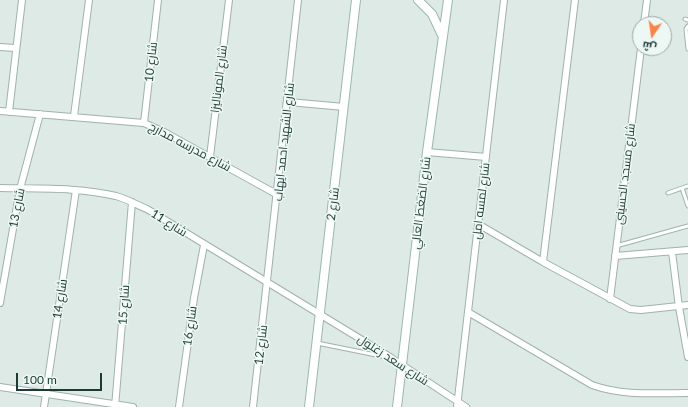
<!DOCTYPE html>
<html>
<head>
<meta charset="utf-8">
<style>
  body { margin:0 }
  #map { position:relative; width:688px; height:407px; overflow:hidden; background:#ddeae5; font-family:Lato,Cairo,sans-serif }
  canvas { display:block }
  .north { position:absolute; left:632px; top:16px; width:40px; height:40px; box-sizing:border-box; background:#edf7f3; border:1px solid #9aaca7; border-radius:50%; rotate:193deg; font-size:11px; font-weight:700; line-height:16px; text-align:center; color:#1d3b35 }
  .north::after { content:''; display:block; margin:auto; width:14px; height:18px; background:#fe8247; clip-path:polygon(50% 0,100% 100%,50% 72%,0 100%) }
  .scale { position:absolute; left:16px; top:373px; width:86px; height:18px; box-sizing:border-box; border:2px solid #1d3b35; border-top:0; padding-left:5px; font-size:12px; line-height:14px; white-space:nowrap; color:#1d3b35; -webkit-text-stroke:3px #edf7f3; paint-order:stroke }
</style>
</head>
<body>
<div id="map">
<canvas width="688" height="407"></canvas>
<div class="north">ش</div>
<div class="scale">100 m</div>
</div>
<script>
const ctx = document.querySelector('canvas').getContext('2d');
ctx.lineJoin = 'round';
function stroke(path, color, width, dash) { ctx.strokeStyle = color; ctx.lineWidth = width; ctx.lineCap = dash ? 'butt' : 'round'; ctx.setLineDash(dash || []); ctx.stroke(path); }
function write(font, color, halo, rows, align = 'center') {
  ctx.font = font + ' Lato,Cairo,sans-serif'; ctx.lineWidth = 3; ctx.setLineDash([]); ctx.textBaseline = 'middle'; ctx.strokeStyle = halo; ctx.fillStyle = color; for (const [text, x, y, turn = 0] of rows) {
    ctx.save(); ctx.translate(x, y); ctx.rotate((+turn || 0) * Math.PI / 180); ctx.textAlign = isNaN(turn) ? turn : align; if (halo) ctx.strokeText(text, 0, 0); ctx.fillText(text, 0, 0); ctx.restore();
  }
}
const lane = new Path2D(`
  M685,19L688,20
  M688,26L686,29L688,49
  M682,188L688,206
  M668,193L688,186
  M616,246L688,226
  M317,343L386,357`);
const street = new Path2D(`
  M644,24L647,0
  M0,47L16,48
  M289,102L344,107
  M0,111L144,123L164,132L278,195
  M9,112L22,0
  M74,116L89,0
  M144,123L158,0
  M427,152L486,157
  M210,157L229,0
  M0,188C38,189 79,187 116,196C127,199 137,205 147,209L390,357L466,407
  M478,224L543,262L630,309L641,310L688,305
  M672,252L679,307L688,357
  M615,256L688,250
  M543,262L575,0
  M610,299L641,48
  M0,303L20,189L40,114
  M468,312L592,385C623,396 655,393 688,393
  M0,387L133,407
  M44,407L76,190
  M115,407L132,202
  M179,407L194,298L204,245
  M253,407L298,0
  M457,407L504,0`);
const secondary = new Path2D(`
  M418,0L432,14L442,35
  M309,407L356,0
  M397,407L427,152L448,0`);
stroke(lane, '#a0b2ad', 5);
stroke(street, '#a0b2ad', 8);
stroke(secondary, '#9bb7af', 10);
stroke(lane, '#fff', 3);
stroke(street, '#fff', 6);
stroke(secondary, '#fff', 8);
write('12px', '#1d3b35', '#edf7f3', [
  ["شارع 10",151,62,-84],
  ["شارع الموناليزا",219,79,-83],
  ["شارع الشهيد احمد ايهاب",284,142,-84],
  ["شارع مدرسه مدارج",190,147,28],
  ["شارع مسجد الحسينى",625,174,-83],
  ["شارع لمسه امل",481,201,-83],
  ["شارع الضغط العالي",421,203,-83],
  ["شارع 2",333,204,-83],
  ["شارع 13",17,208,-79],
  ["شارع 11",169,223,32],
  ["شارع 14",60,299,-81],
  ["شارع 15",124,305,-86],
  ["شارع 16",190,326,-82],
  ["شارع 12",261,345,-83],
  ["شارع سعد زغلول",393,360,33]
]);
</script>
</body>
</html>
